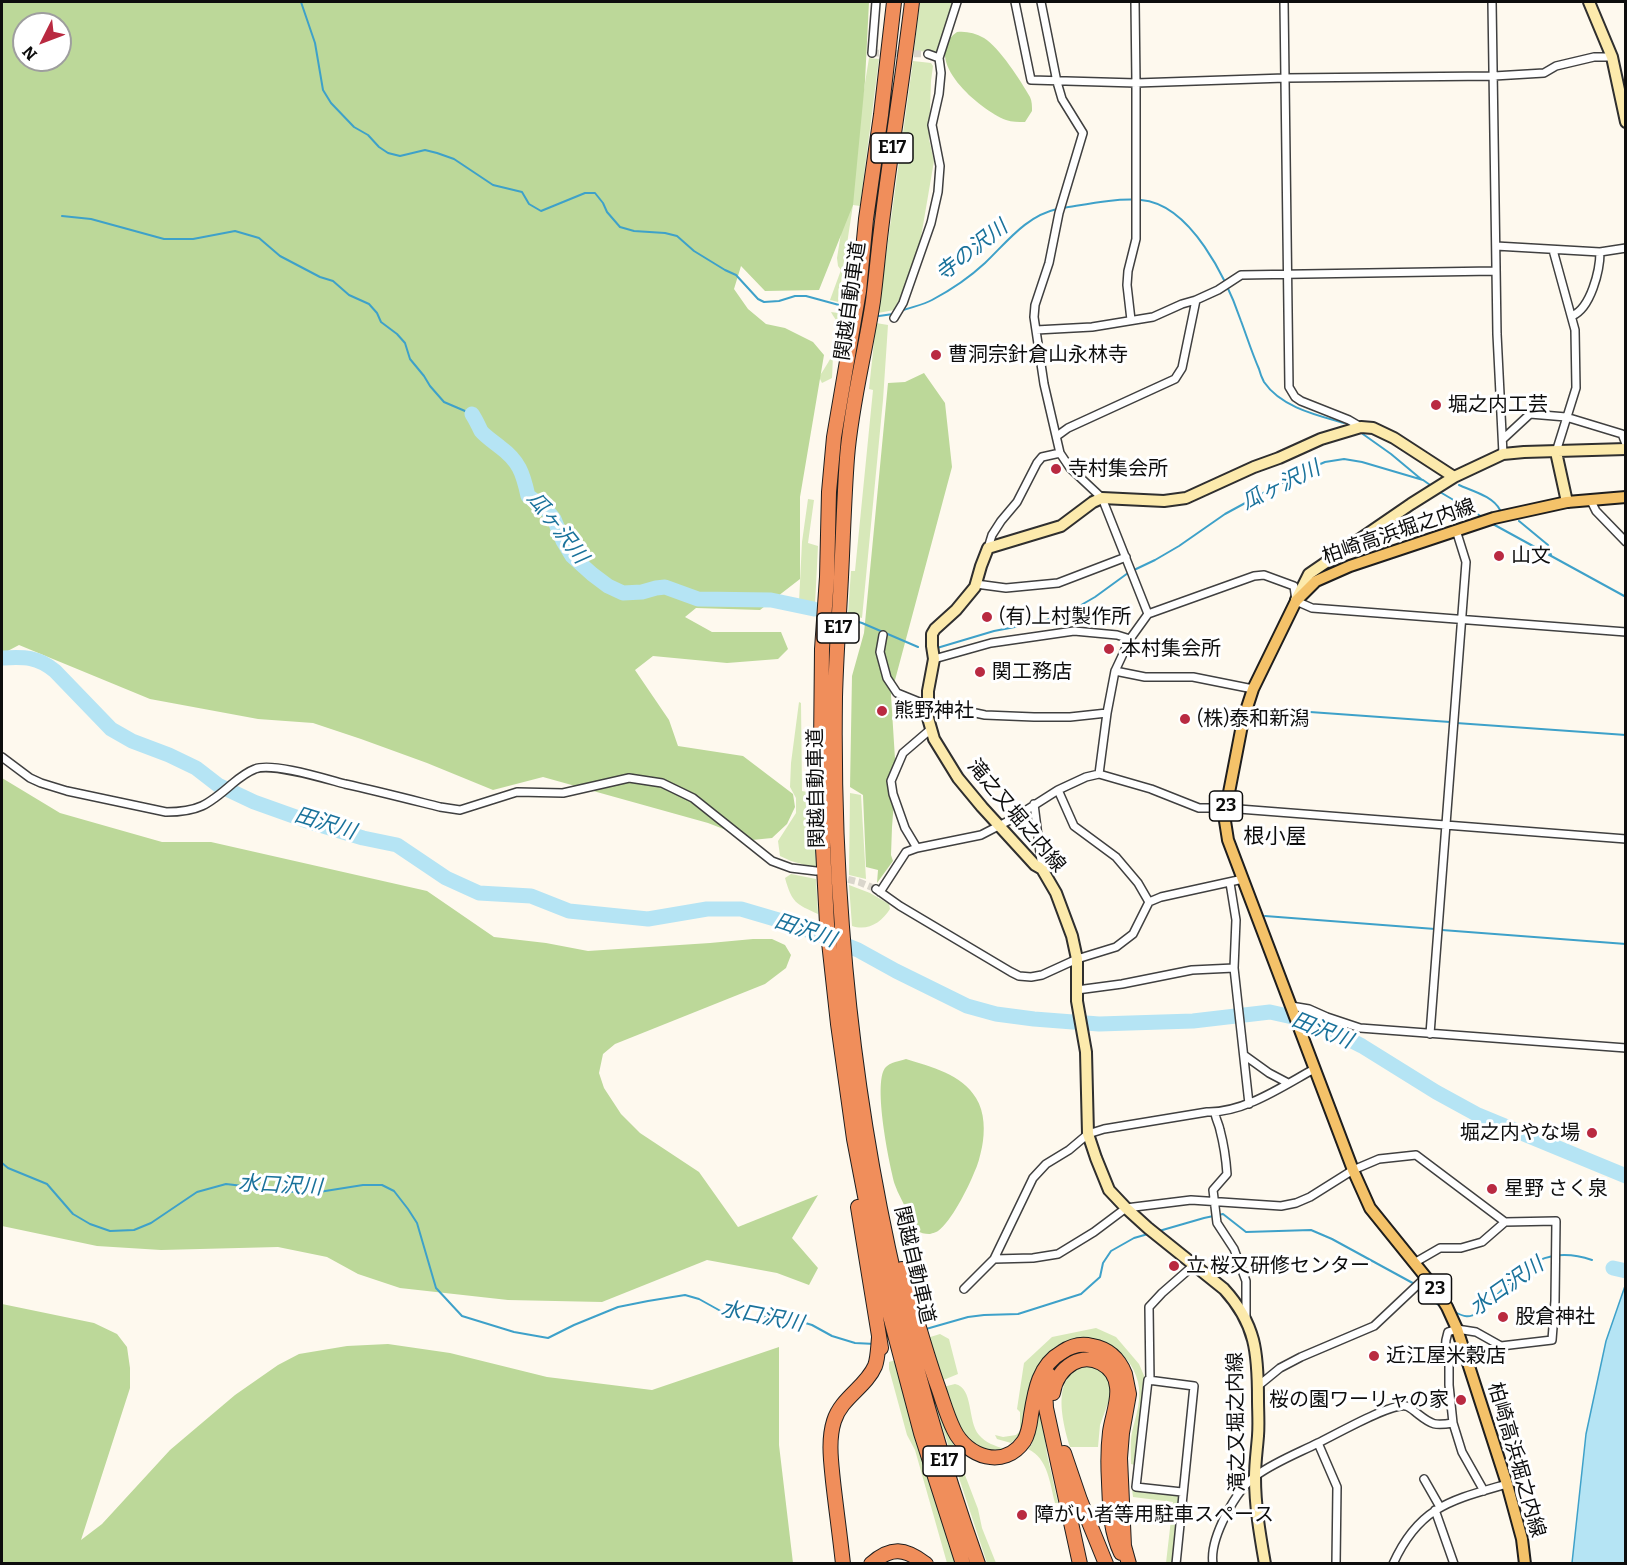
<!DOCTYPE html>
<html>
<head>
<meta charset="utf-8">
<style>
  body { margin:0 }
  #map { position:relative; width:1627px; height:1565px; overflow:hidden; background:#fef9ee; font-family:Bitter,serif }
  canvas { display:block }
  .frame { position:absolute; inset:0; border:3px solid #0d0d0d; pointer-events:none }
  .north { position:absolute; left:12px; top:12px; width:60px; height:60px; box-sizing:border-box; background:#fff; border:2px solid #9e9e9e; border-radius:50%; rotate:228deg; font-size:16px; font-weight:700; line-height:24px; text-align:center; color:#0d0d0d }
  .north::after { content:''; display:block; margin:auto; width:21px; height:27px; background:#b92a41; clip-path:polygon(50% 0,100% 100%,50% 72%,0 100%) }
</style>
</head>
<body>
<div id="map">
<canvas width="1627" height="1565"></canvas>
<div class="frame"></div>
<div class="north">N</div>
</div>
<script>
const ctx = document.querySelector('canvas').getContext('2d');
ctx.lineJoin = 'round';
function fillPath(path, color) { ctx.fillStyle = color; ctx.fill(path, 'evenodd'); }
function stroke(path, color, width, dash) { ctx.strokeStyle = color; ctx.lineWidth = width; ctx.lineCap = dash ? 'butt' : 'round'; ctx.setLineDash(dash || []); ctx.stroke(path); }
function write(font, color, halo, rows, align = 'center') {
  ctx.font = font + ' Bitter,"Noto Sans JP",serif'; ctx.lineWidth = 6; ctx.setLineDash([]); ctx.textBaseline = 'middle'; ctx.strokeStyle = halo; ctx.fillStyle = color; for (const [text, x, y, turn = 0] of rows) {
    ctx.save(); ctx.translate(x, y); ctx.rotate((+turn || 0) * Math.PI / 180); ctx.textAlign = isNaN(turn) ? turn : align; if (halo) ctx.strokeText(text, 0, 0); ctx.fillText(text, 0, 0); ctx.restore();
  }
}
fillPath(new Path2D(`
  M920,2H953L938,52L914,51Z
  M869,58L879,59L860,206L853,205L838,302L830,300L841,270L838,266L837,258Z
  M913,61L931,63L933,66L931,81L929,139L934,161L921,237L912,274L894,310L878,313Z
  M831,312L845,314L842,344L833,356L832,378L822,383L819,377C827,365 844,339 839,325C837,321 833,316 831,312Z
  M876,323L888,325L883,400L862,618L848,614L851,571H855L873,390L869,389Z
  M808,499L814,500L808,543L818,546L815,605L799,602L802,542Z
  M799,702L801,703L802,791L813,793L816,868L791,861L780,856L778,841L796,813V798L790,787L791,763Z
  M850,793L861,795L866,879L849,875Z
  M791,874L816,879L818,914C796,904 792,903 785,878Z
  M849,885L870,893L889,904L890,909C881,923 868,931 852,926Z
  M1096,1328L1116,1337L1139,1364L1145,1378L1135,1465L1131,1464C1131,1454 1130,1443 1132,1432C1136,1415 1142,1400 1138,1382C1134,1366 1123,1351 1107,1344C1102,1342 1095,1342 1089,1341C1077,1340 1064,1340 1054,1348C1039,1361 1029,1409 1023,1429L1019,1436L1011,1443L997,1439L995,1435L1003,1437L1016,1435L1020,1431V1412L1017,1409L1024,1363L1052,1337Z
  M940,1334L949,1339L958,1374L941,1381L927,1338Z
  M896,1360L922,1459L955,1563H947L915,1450L907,1435L889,1369V1362Z
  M1091,1366L1103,1372L1110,1382L1111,1395L1100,1425L1098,1447H1070C1062,1421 1049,1369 1091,1366Z
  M955,1384C974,1388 967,1421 979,1435C986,1443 995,1446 1005,1449C997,1453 990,1452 982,1449C957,1440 952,1410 943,1387Z
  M1040,1402L1047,1454L1058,1503H1055C1050,1484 1048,1458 1028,1449L1032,1444L1031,1438Z
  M939,1407L978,1509L982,1528L996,1563H987L936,1408Z
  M1132,1489L1179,1494L1173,1563H1166L1173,1502L1133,1497Z`), '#d7e8b9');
fillPath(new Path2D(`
  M2,2H869L865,81L853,205L819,290L765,291L741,266L734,289L748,309L766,324L785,328L813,342L824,355L800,497V579L760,610L696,608L685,617L712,632H781L788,649L778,659L727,663L653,656L635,670L669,720L678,746L743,756L793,794L795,807L787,824L772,838L752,840L708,823L543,777L493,790L427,763L361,739L313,723L258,719L150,699L19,645L2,654ZM24,24H60V60H24Z
  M957,32C966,31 975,33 984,38C999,47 1021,81 1030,97C1032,101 1032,106 1032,111L1025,122C1018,122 1012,122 1006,120C980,110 919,59 957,32Z
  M924,373L945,403L952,467L891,695L896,775L892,827L891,855L893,861L877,883L878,870L866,867L863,795L850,787L852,676L864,633L888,383L905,382Z
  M2,778L60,813L162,842H211L427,891L494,937L546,943L588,951L710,943L753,939H772L785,945L791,955L786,968L765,984L615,1044L603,1054L599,1073L604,1088L621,1114L640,1133L699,1172L738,1227L818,1195L792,1238L818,1268L809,1285L777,1273L707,1260L602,1302L508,1300L400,1288L358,1274L327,1257L278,1247L161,1250L97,1246L2,1226Z
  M906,1059C931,1067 962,1074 976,1098C985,1112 985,1132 982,1147C980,1156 978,1165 974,1173C968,1188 951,1222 938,1231C936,1232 931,1234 929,1234C925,1234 920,1233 917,1230C911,1225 909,1216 906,1210C903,1201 898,1194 895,1185C889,1164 873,1084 885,1068C890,1062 900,1061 906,1059Z
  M2,1304L94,1323L117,1334L127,1347L130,1368V1388L81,1540L102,1524L170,1450L235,1395L278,1365L299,1354L347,1346L388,1344L450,1353L547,1377L652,1390L779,1347V1445L793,1563H2Z`), '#bcd899');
const water = new Path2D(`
  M1625,1286V1563H1572L1586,1434L1606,1341Z`);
fillPath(water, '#b5e4f4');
stroke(water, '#3ea1c9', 1.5);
stroke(new Path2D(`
  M301,2L315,43L323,90L331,103L354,127L368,135L379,147L388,153L400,156L425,150L437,153L454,159L493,185L522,192L529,204L541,211L585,193H595L603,203L607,212L620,227L634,231L665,233L677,236L694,251L725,270L736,275L758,299L764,302L779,301L795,296H806L850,308
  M1063,208C1088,204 1115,198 1141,200C1191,204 1227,280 1241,321C1247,337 1252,353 1259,369C1260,373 1262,378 1264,382C1281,407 1316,415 1344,423
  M62,216L91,219L164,239H193L235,231L259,238L280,256L320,277L333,281L349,295L369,304L377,313L381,322L397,334L405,343L410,359L424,376L430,386L444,402L472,414
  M901,311C911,307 923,305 932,300C949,291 971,276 985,263C1007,242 1026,216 1057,209
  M875,315L879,316L893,314
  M1360,432L1391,454L1421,479
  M1459,485C1472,491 1493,496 1500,510
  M1440,492L1484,518
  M1519,521L1548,545L1551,555
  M1491,523L1626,597
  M1134,570L1155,560L1179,546L1225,514L1304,471L1325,462L1344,459L1362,462L1423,480L1433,487
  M852,620L862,623L918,647
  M937,648L994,631L1041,622L1069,612L1095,597L1128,573
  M1282,710L1450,722
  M1456,723L1626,735
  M1265,916L1435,929
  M1442,930L1626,944
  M2,1163L8,1168L47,1184L73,1214L90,1224L110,1231L134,1230L151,1223L197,1192L226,1184L295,1192H319L363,1185H382L394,1191L408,1209L417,1223L436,1288L462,1316L514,1332L548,1338L574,1325L618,1307L648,1301L685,1295L699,1299L726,1314L746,1318L769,1316L789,1318L812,1325L832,1336L855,1343L875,1344
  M1159,1231L1204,1218L1223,1214L1246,1232L1311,1230L1332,1239L1420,1287L1437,1304L1442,1306
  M1455,1312C1464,1317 1469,1318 1478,1313C1516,1280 1535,1241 1592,1260
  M926,1329L968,1317L984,1315L1018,1314L1081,1294L1100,1277L1103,1263L1111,1251L1134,1238L1148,1234`), '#3ea1c9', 2);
stroke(new Path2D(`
  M472,414C476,420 478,425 481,431C486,437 494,442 500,447C519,461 523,473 528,496L545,508L554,519L563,541L572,556L592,574L608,586L623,593L642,592L656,588L665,587L698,599L771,600L814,609
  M2,658C24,657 37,656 55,671L111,729L132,741L169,755L196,768L218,785L254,802L310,822L363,838L397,845L446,878L479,893L531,896L569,911L648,919L707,909H741L792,924L858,950L896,971L967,1006L996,1014L1034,1019L1099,1024L1193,1021L1270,1012L1306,1020L1327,1028L1362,1046L1436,1092L1478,1115L1626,1176
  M1613,1268L1626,1271`), '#b5e4f4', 15);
stroke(new Path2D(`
  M872,53L928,54
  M838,877L859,882L876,889`), '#dad6cc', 7, [7, 3.5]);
const street = new Path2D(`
  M1015,2L1031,80L1136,83L1285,78L1494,76L1544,73L1556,66L1594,57H1612
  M1041,2L1057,82L1062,99L1083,133L1059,213L1049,263L1035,305L1034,317L1044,384L1060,453L1070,468L1102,498L1148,614
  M1284,2L1289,387L1295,397L1301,401L1349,420L1361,427
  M1492,2L1497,334L1503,454
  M872,53L876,2
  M928,54L939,58
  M1496,246L1600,252L1626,248
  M1553,250L1575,330L1576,388L1556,452
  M1572,316C1591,308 1600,270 1600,252
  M894,318L903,303L931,223L938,192L940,166L932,125L939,94L941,73L939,58L957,2
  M1131,320L1127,285L1128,271L1136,239V83L1135,2
  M1036,330L1092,327L1153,317L1182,304L1196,300L1218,290L1241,275L1495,271
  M1057,436L1068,428L1175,379L1182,368L1196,300
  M1503,439L1530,414L1566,417L1622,434L1626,444
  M1591,501L1596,511L1626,542
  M988,548L992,535L1001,521L1017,502L1037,463L1042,457L1060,453
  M976,584L1006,588L1058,583L1126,557
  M883,635L880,652L887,678L897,693L929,706H942L985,715L1034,717H1070L1107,713
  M934,659L991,643L1074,631L1117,635L1130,639
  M1115,671L1145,677H1193L1253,689
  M2,757L30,778L41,783L67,791L166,812C198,812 208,805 232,784C238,779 247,772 255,769C272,762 326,779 345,784C377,791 408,799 440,807L460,810L517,792L563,793L629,778L662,783L693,798L772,861L791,868L816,871
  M1099,774L1107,713L1115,671L1130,639L1148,614L1254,576L1264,575L1294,586L1296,601L1312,608L1626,632
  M1058,790L1074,826L1116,857L1138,883L1149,902
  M1034,804L1042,869
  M917,848L905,828L893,794L891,781L903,753L931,729
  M1230,883L1236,920L1234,968L1249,1104
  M876,889L900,906L1011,972L1019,976L1031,977L1042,975L1077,959L1116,947L1133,934L1149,902L1161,897L1243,879
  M880,892L906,852L917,848L981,835L1014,818L1058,790L1086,777L1099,774L1151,789L1199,808H1226L1626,839
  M1077,990L1122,984L1192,970L1234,968
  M1291,1006L1309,1009L1327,1017L1360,1028L1626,1048
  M1430,1034L1466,562L1456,530
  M1244,1055L1269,1073L1288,1083
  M1215,1112C1215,1118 1219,1124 1220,1130C1224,1145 1226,1159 1227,1174L1213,1190L1217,1223L1234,1249L1246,1281V1317
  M994,1259L1033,1258L1058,1254L1094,1232L1126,1208L1191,1200L1281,1206L1296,1203L1310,1197L1353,1170L1379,1159L1416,1155L1505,1222L1556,1221L1555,1301L1552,1340L1501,1346L1476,1332L1457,1329L1448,1332L1446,1340L1445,1352L1449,1359V1385L1453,1423L1462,1452L1484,1491
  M1414,1263L1440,1248H1461L1482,1242L1505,1222
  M1206,1275L1218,1266L1238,1261
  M964,1289L994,1259L1033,1178L1046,1164L1069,1150L1088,1134L1104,1129L1207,1112C1244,1113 1283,1086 1314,1069
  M1150,1381L1149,1307L1162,1293L1194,1265
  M1258,1386L1280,1368L1301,1357L1374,1326L1426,1277
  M1424,1479L1440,1507
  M1435,1510L1454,1564
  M1176,1564L1194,1386L1148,1380L1136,1487L1182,1492
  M1213,1564C1209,1539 1236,1489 1257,1475C1275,1462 1298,1453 1318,1443
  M1336,1564L1337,1487L1318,1443C1335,1435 1390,1403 1406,1406C1410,1407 1414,1411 1418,1414C1432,1425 1435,1426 1453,1423
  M1393,1564C1419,1506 1452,1500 1507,1484`);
const secondary = new Path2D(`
  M1589,2L1612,57L1626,122
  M1556,452L1567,502
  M1296,600L1309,574L1411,504L1454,477L1503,454L1524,452L1626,449
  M1265,1564C1260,1535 1255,1507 1255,1477C1255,1463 1257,1449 1258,1436C1259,1424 1258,1411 1258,1399C1258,1353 1256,1324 1224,1289L1148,1228L1126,1208L1109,1190L1096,1158L1088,1134L1086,1052L1077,1001V959L1072,936L1056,893L1042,869L1035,865L982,807L958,778L934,739L928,718V691L934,659L932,646V634L935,629L956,610L975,587L981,566L988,548L1061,526L1093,502L1102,498L1164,501L1186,498L1254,467L1279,458L1321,439L1361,427L1373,428L1394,438L1454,477`);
const primary = new Path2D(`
  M1525,1564L1522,1539L1507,1484L1457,1329L1447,1307L1437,1291L1370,1208L1353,1170L1228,840L1225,821L1226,808L1243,720L1253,689L1296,601L1316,581L1350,566L1494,518L1567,502L1626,497`);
const highway = new Path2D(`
  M894,2L881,115L866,219L859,291L834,437L829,492L827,577L822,649L821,746L823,848L827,924L838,1024L854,1139L870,1222L889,1312L921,1433L963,1564
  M912,2C903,78 890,154 881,230C878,254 876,278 873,301C865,354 851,405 847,458C844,498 843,538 841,577C839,617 836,657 835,697C834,773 836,851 842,927C858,1143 905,1359 978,1564
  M858,1207L881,1348
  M902,1269C914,1309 924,1348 938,1387C943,1401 947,1416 954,1430C967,1457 1004,1470 1024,1441C1029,1433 1030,1423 1031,1415C1035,1390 1039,1365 1062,1352C1071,1346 1081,1343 1092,1346C1109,1349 1119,1359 1125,1374
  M1120,1369L1125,1374L1129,1394L1122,1433L1120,1458L1124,1546L1129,1564
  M1049,1375L1045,1389L1046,1408L1080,1564
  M1053,1393C1055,1380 1061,1370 1073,1363C1091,1353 1115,1365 1117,1387C1119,1401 1112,1417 1110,1432C1108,1448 1108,1465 1109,1482C1110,1507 1110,1530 1121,1553
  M1064,1453L1080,1500L1106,1564
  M843,1564C840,1536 836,1508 833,1481C831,1461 828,1440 834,1421C841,1398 866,1387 875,1366C878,1358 878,1347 879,1338
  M871,1564C891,1546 905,1548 926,1564`);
stroke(street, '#404040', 10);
stroke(secondary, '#2f2f2f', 14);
stroke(primary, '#1e1e1e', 14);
stroke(highway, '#1e1e1e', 16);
stroke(street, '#fff', 7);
stroke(secondary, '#fceaac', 10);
stroke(primary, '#f4c269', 10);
stroke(highway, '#f08e5b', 14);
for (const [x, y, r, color] of [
  [936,355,6,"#b92a41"],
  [1436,405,6,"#b92a41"],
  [1056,469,6,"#b92a41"],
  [1499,556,6,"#b92a41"],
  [987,617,6,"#b92a41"],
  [1109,649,6,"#b92a41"],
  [980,672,6,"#b92a41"],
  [882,711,6,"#b92a41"],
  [1185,719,6,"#b92a41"],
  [1592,1133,6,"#b92a41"],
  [1492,1189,6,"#b92a41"],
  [1174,1266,6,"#b92a41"],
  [1503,1317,6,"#b92a41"],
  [1374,1356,6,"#b92a41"],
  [1461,1400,6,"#b92a41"],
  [1022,1515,6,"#b92a41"]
]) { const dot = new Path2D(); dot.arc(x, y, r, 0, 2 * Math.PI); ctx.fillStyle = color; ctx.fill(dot); stroke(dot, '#fff', 2); }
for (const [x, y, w] of [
  [892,148,42],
  [838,628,42],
  [1226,806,33],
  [1435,1289,33],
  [944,1461,42]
]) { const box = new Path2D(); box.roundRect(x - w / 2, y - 15, w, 30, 4.5); ctx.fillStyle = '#fff'; ctx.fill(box); stroke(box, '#0d0d0d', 1.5); }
write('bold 18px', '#0d0d0d', null, [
  ["E17",892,148],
  ["E17",838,628],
  ["23",1226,806],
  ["23",1435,1289],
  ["E17",944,1461]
]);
write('20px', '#0d0d0d', '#fff', [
  ["関越自動車道",851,301,-82],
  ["柏崎高浜堀之内線",1399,532,-19],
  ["関越自動車道",817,788,-91],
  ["滝之又堀之内線",1016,816,50],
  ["関越自動車道",914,1265,77],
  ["滝之又堀之内線",1237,1422,-91],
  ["柏崎高浜堀之内線",1516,1460,74]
]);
write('20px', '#0d0d0d', '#fff', [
  ["曹洞宗針倉山永林寺",948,355],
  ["堀之内工芸",1448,405],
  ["寺村集会所",1068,469],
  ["山文",1511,556],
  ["(有)上村製作所",999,617],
  ["本村集会所",1121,649],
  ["関工務店",992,672],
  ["熊野神社",894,711],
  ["(株)泰和新潟",1197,719],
  ["堀之内やな場",1580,1133,"right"],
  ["星野 さく泉",1504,1189],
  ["立 桜又研修センター",1186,1266],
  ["股倉神社",1515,1317],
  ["近江屋米穀店",1386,1356],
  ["桜の園ワーリャの家",1449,1400,"right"],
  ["障がい者等用駐車スペース",1034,1515]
], 'left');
write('italic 21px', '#1a729b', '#fff', [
  ["寺の沢川",972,251,-38],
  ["瓜ヶ沢川",1281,486,-26],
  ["瓜ヶ沢川",557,528,52],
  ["田沢川",325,824,17],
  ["田沢川",805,931,19],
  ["田沢川",1322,1031,22],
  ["水口沢川",280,1186,3],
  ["水口沢川",1507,1287,-35],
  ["水口沢川",762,1317,11]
]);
write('21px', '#0d0d0d', '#fff', [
  ["根小屋",1275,837]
]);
</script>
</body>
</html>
